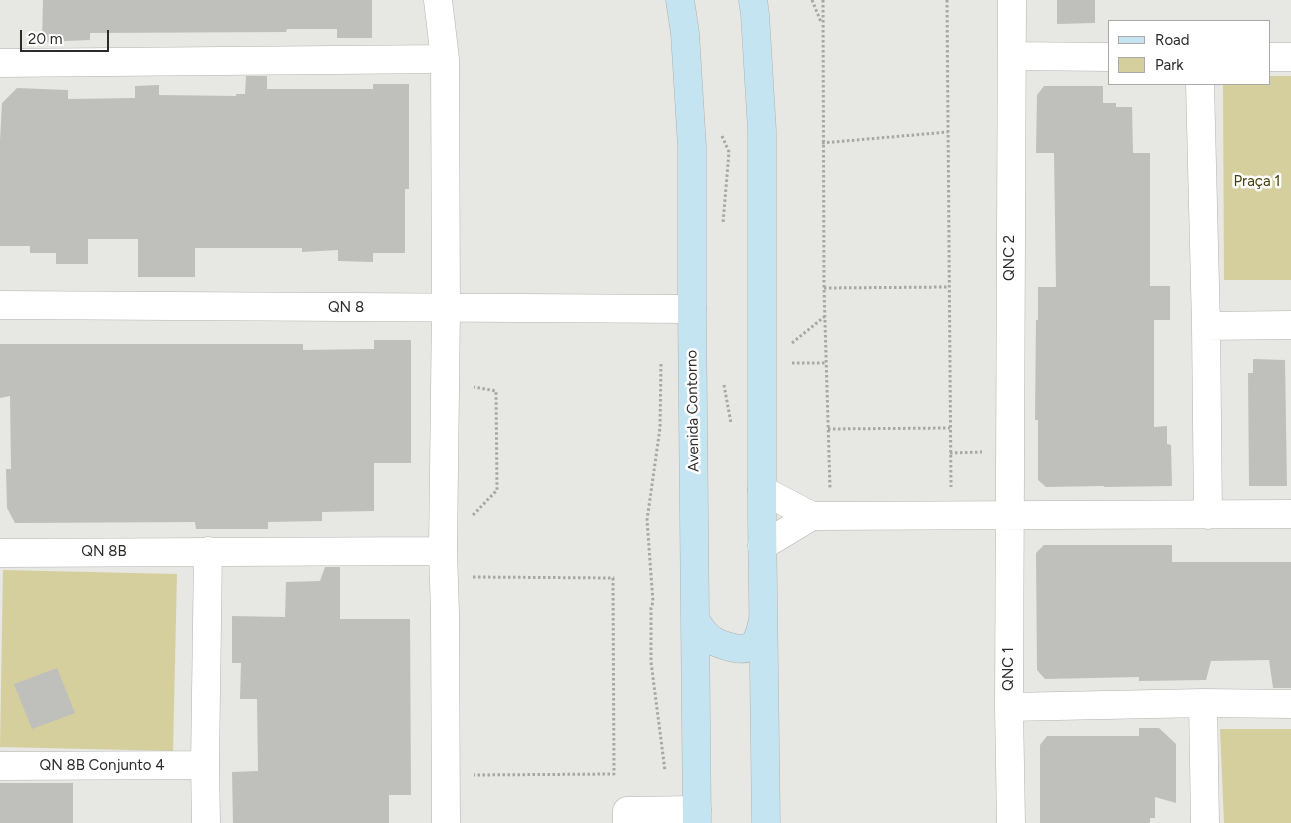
<!DOCTYPE html>
<html>
<head>
<meta charset="utf-8">
<style>
  body { margin:0 }
  #map { position:relative; width:1291px; height:823px; overflow:hidden; background:#e7e7e3; font-family:Figtree,sans-serif }
  canvas { display:block }
  .legend { position:absolute; left:1108px; top:20px; width:162px; height:65px; box-sizing:border-box; background:#fff; border:1px solid #abaaaa; margin:0; padding:6px 9px; list-style:none; font-size:15px; color:#2c2b2a }
  .legend li { display:flex; align-items:center; gap:10px; height:25px }
  .legend b { width:25px; border:1px solid #abaaaa }
  .scale { position:absolute; left:20px; top:30px; width:89px; height:22px; box-sizing:border-box; border:2px solid #2c2b2a; border-top:0; padding-left:6px; font-size:15px; line-height:18px; white-space:nowrap; color:#2c2b2a; -webkit-text-stroke:4px #fff; paint-order:stroke }
</style>
</head>
<body>
<div id="map">
<canvas width="1291" height="823"></canvas>
<ul class="legend">
<li><b style="height:6px;background:#c4e4f1"></b>Road</li>
<li><b style="height:14px;background:#d5cf9e"></b>Park</li>
</ul>
<div class="scale">20 m</div>
</div>
<script>
const ctx = document.querySelector('canvas').getContext('2d');
ctx.lineJoin = 'round';
function fillPath(path, color) { ctx.fillStyle = color; ctx.fill(path, 'evenodd'); }
function stroke(path, color, width, dash) { ctx.strokeStyle = color; ctx.lineWidth = width; ctx.lineCap = dash ? 'butt' : 'round'; ctx.setLineDash(dash || []); ctx.stroke(path); }
function write(font, color, halo, rows, align = 'center') {
  ctx.font = font + ' Figtree,sans-serif'; ctx.lineWidth = 5; ctx.setLineDash([]); ctx.textBaseline = 'middle'; ctx.strokeStyle = halo; ctx.fillStyle = color; for (const [text, x, y, turn = 0] of rows) {
    ctx.save(); ctx.translate(x, y); ctx.rotate((+turn || 0) * Math.PI / 180); ctx.textAlign = isNaN(turn) ? turn : align; if (halo) ctx.strokeText(text, 0, 0); ctx.fillText(text, 0, 0); ctx.restore();
  }
}
fillPath(new Path2D(`
  M1270,76H1291V280H1224L1223,84H1270Z
  M3,570L177,574L173,751L0,747Z
  M1220,729H1291V823H1224Z`), '#d5cf9e');
fillPath(new Path2D(`
  M43,0H372V38H337V29H287L286,32L90,33V40L42,42Z
  M1057,0H1095V23L1057,24Z
  M246,76H267V89H373V84H409V189H405V253H373V262L338,261V250L302,252V248H195V277H138V239H88V264H56V253H30V246H0V140L2,103L17,88L68,90V99L135,98V86L159,85V95L236,96V94H245Z
  M1044,86H1103V103H1116V107H1132L1133,153H1150V286H1170V320H1154V427L1167,426V444L1171,445L1172,486L1104,487V486L1046,487L1038,480V420H1035L1036,320H1038V287H1056L1054,153H1036L1037,95Z
  M374,340H411V463H374V511L322,512V521L268,522V529H196L195,522L15,523L7,508L6,469H11L10,396L0,398V344H303V350L374,349Z
  M1253,359L1285,360L1287,486H1249L1248,373H1253Z
  M1044,545H1172V562H1291V688H1273L1269,660L1211,661L1206,680L1139,681V677L1045,679L1037,670L1036,553Z
  M325,567H340V619H410L411,795H389V823H233L232,772L258,771L257,699H240L241,663H232V616L285,617L286,582L320,581Z
  M57,668L75,713L32,729L14,684Z
  M1139,728H1159L1176,744V803L1155,797V818H1150V823H1040V745L1047,736H1139Z
  M0,783H73V823H0Z`), '#bfbfbc');
const street = new Path2D(`
  M438,0L445,59L446,309L443,551L445,613L446,823
  M1012,56L1110,57
  M1270,57H1291
  M0,63L445,59
  M1200,84L1206,326L1208,515
  M0,305L692,309
  M1206,326L1291,325
  M762,490L812,516L1291,514
  M762,546L812,516
  M0,553L443,551
  M1203,703L1205,823
  M1009,707L1203,703L1291,704
  M0,766L205,765
  M206,823L205,765L208,551
  M627,823V811L697,810
  M1011,823L1009,707L1012,0`);
const secondary = new Path2D(`
  M680,0L685,33L692,147V309L697,823
  M753,0L755,14L762,131V516L766,823
  M696,621C700,627 705,635 711,639C717,644 726,646 734,648C756,652 759,638 763,620`);
stroke(street, '#b3b2af', 29);
stroke(secondary, '#b3b2af', 29);
stroke(new Path2D(`
  M812,0L821,22
  M823,0L824,288L830,488
  M947,0L951,487
  M722,136L729,152L723,223
  M822,143L948,132
  M824,288L949,287
  M792,343L824,317
  M792,363H826
  M661,364L660,428L647,520L653,602L651,608V662L665,771
  M724,385L731,423
  M828,429L950,428
  M950,453L982,452
  M473,515L497,490L496,391L474,387
  M473,577L613,578L614,774L474,775`), '#a7a7a4', 3, [2.5, 2.5]);
stroke(street, '#fff', 28);
stroke(secondary, '#c4e4f1', 28);
write('15px', '#46400e', '#fff', [
  ["Praça 1",1257,182]
]);
write('15px', '#2c2b2a', '#fff', [
  ["QNC 2",1010,258,-90],
  ["QN 8",346,308],
  ["Avenida Contorno",693,411,-91],
  ["QN 8B",104,552],
  ["QNC 1",1009,669,-90],
  ["QN 8B Conjunto 4",102,766]
]);
</script>
</body>
</html>
